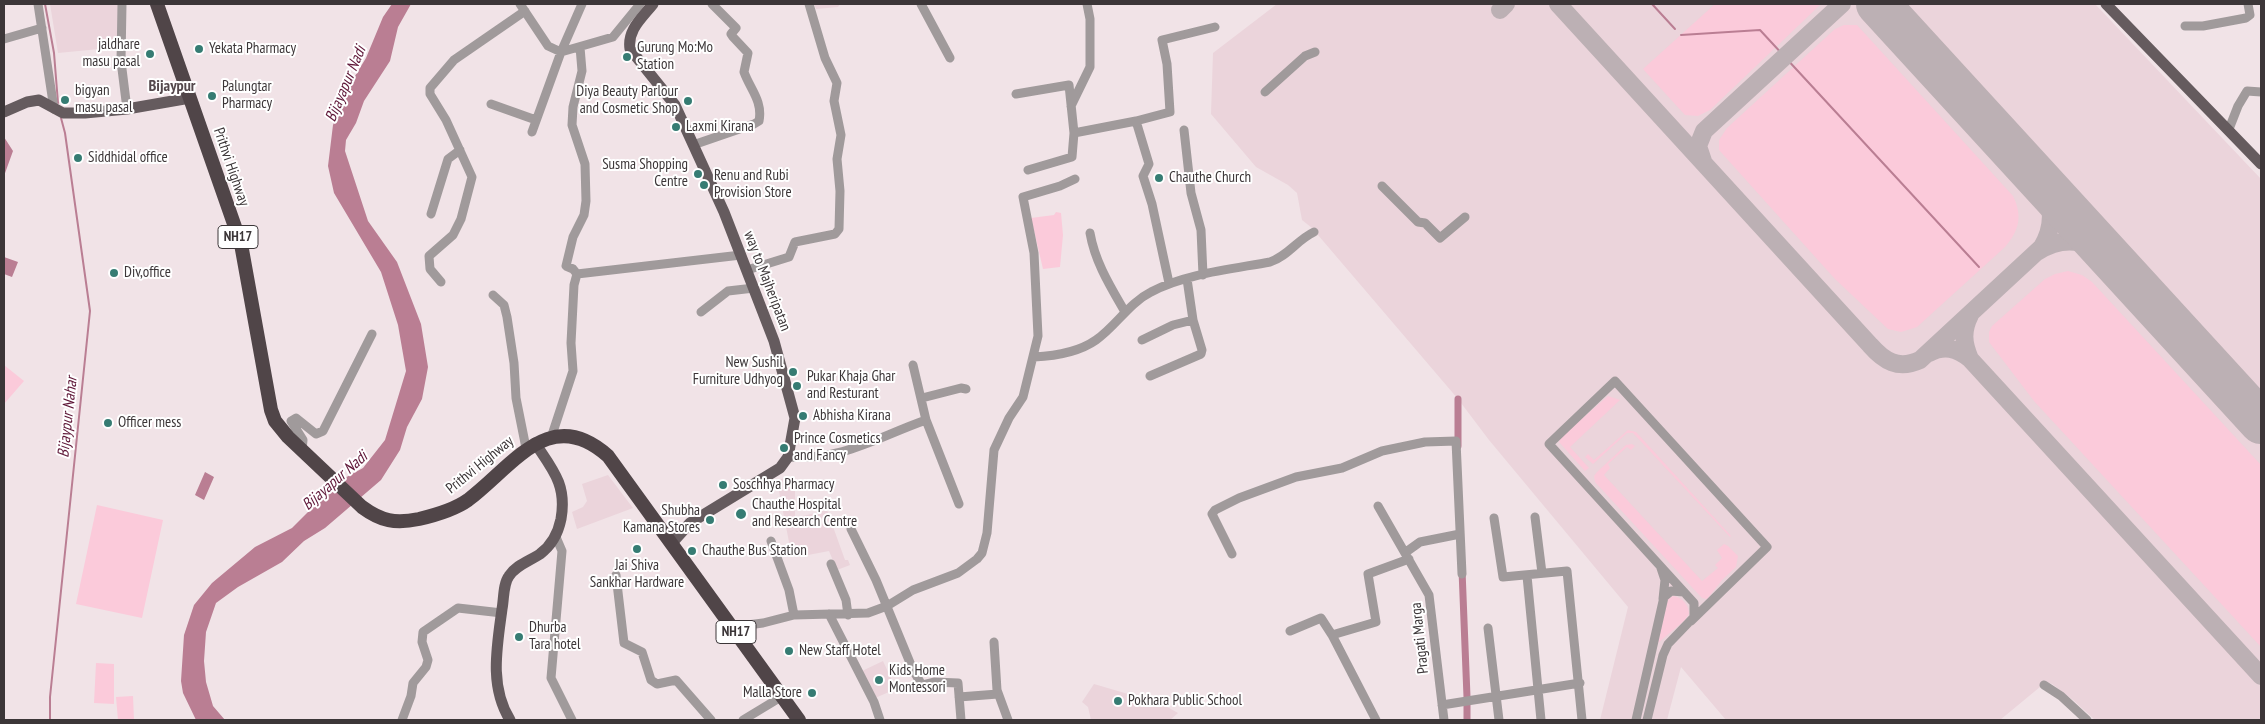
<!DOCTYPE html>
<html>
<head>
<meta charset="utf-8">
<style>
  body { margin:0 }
  #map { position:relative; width:2265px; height:724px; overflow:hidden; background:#f1e3e7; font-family:"PT Sans Narrow",sans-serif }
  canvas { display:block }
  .frame { position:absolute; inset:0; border:5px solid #3c3638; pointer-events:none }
</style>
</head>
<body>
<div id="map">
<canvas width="2265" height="724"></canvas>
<div class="frame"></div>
</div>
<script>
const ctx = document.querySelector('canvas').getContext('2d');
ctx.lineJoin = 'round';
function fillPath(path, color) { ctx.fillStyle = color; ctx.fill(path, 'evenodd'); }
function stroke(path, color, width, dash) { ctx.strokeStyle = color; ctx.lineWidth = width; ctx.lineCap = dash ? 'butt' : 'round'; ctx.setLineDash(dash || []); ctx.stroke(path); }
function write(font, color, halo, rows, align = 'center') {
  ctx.font = font + ' "PT Sans Narrow",sans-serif'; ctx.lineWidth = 4; ctx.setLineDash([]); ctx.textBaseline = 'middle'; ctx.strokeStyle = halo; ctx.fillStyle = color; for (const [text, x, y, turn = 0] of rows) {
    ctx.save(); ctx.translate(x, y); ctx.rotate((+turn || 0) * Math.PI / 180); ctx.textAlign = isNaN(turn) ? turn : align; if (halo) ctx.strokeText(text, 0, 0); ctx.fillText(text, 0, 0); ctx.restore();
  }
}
fillPath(new Path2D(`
  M50,4H119L120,47L58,53Z
  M814,4H840L838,7L816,9Z
  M1277,4H2095L2261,179V720H2095L2073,700L2052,684L2046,682L2000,720H1726L1681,667L1667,720H1600L1628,607L1489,440L1458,399L1312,228L1302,220L1297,193L1288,185L1256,167L1211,114L1213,53Z
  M608,475L633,508L577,529L572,512L583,507L587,501L582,484Z
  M789,476L795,491V518L827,510L845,560H848L850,565L837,570L829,551L808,555L807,545L790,547L777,481Z
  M883,661L896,689L875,698L862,671Z
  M1094,684L1162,704L1178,713L1170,720H1091L1088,707L1082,702Z`), '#ebd4db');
fillPath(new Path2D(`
  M1715,4H1821L1710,110L1698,116L1685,115L1643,69Z
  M1844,25H1857L2013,196C2023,216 2019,231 2005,247L1917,327L1901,332L1888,329L1835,279L1719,150V140L1727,128L1835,29Z
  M1056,212L1061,213L1063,235L1060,267L1043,269L1031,218L1054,215Z
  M2068,271L2082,275L2092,282L2261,465V647L2034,401L1989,342V332L1992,326L2045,279L2055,274Z
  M4,365L24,381L4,404Z
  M1608,396L1620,400L1570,447L1589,468L1585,471L1559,442L1561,437Z
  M1628,430L1636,432L1731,536L1730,537L1633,433H1627L1593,464L1585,457L1588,454L1594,460Z
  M1632,444L1635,446L1631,450L1627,447L1608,464L1610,468L1604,475L1702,581L1718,568L1715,565L1722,558L1717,550L1724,544L1728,546L1738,556L1736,567L1723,579L1707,599L1702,598L1595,482L1594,476L1597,472L1626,445Z
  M97,505L163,520L142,618L76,604Z
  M1673,596C1682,597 1689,605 1689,614L1685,620L1658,643L1668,599Z
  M96,663L114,664V704L94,703Z
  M133,696L134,720H118L116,697Z`), '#fbcada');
fillPath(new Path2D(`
  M392,4H411L398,27L390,61L364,101L356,123L346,140L345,151L368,221L397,262L421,324L428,367L422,399L407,427L400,450L381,480L325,528L304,541L282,562L238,587L216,603L206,632L204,661L206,682L213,706L225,720H196L183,693L181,681L184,635L194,605L212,583L255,547L292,528L323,497L332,485L363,468L385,440L406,371L398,325L381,272L334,193L328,166L333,125L352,81L366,58L383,17Z
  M4,137L13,151L4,176Z
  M4,257L18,262L12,277L4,274Z
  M205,472L214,477L204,500L195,495Z`), '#ba7e93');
stroke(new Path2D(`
  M45,4L54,53L58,103
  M1652,4L1675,29
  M1681,35L1760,30L1979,267
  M50,720V697L90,311L65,133L61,118`), '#ba7e93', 2);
stroke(new Path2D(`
  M1458,446V399
  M1462,570L1467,697
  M1467,720V705`), '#ba7e93', 7);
stroke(new Path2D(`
  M1558,4L1870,345C1884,361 1898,370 1920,360L2042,247C2056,223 2052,203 2040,180
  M1875,4L1885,11
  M1500,10L1506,4
  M1703,161L1698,146L1704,131L1842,4
  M2037,252C2063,235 2087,240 2111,257
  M1929,353C1944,345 1957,348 1970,359C1963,343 1962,331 1970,315
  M1970,359L2261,676`), '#bcb0b4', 18);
stroke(new Path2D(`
  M1878,4L2261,422`), '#bcb0b4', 44);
stroke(new Path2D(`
  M38,4L54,109
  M122,4L121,61L127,109
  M520,4L548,46L561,52L613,37L640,4
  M921,4L950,58
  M2185,26H2203L2246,18L2250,15L2248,4
  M4,39L42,28
  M1265,92L1305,56L1315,52
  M1016,94L1069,85L1074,133
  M491,104L536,120
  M1071,106L1090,67V19L1087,4
  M2229,129L2238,106L2247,91L2261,92
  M1184,130L1191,193L1201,230L1203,275
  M532,132L561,52L582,4
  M693,145L754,124L759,121C763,101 750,89 744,72L748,53L733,37L731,34L736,28L712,4
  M1028,170L1072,157L1074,133L1136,121
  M1382,186L1418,222L1425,223L1440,238L1465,217
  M431,214L448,159L460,150
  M1090,233C1095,262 1110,286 1125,312
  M747,270L789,257L795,242L835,234L839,229L840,191L837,159L841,135L834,101L837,83L825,58L809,4
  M577,274L573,269L566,266L573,237L584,215L586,201L585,164L572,125L573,107L582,71L580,47
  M441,282L430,269L429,256L453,235L461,219L472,177L446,120L430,94V88L454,60L525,11
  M1169,283L1152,204L1143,176L1149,164L1136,121L1170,112L1167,64L1162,40L1215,27
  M493,295L504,305L507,317L514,363L516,398L526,448
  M701,312L728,291L754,288
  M1142,340L1173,325L1193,320
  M1034,357C1055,356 1079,352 1096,340C1116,326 1129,303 1151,292C1184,274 1232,269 1270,262C1288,256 1297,240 1314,232
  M913,365L926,420L959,504
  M1150,376L1201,354L1202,350L1193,320L1187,279
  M922,398L961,388L966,389
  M551,438L573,371L571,343L574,285L577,274L741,255
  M302,450L303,440L291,421L296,418L316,434L323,431L372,334
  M788,457C845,460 875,438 926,420
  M1378,506L1429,595L1444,720
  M1535,517L1542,573
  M1494,518L1503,577L1567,571L1582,720
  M851,529L876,580L913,670L922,685L934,682L958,683L961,720
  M556,537L562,551L551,678L572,720
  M771,541L789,590L794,615
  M1406,552L1420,542L1460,534
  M1232,554L1212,514L1215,510L1239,498L1296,477L1342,468L1382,451L1425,442L1456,441L1462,574
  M831,564L846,600L848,615
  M1661,568L1665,580L1663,599
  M616,575L624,643L642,652L651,680L657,684L676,680L711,720
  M1527,576L1541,720
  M829,614L874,702L880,720
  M732,627L763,623L794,615L868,613L887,606L913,590L958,573L977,559L982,553L987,533L994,450L1009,418L1023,397L1038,336L1034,253L1023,197L1060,186L1075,179
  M1488,628L1499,720
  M1290,631L1321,618L1332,635
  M994,642L997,690L1008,720
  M2044,685L2061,696L2087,720
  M959,697L998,694
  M1442,705L1580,683
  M402,720L411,696L413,683L426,667L428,660L422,642L423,632L458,608L502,613
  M743,720L781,697
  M1376,720L1332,635L1376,622L1368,574L1409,559
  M1636,720L1664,597L1671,591L1684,592
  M1647,720L1663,655L1668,644L1694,617V603L1549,444L1615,381L1767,547L1691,621`), '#a09a9b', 9);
stroke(new Path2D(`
  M653,4C642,18 627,30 630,49L675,105L724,212L774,341L795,418L788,457L780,468L690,523L672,543
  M2106,4L2261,164
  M4,112L27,102L39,100L63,113H85L127,109L190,98
  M510,720C489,686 497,647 502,609C504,599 503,584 509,576C516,565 530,561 540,554C552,545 558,534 561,519C567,485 553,470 535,443`), '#655b5e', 11);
stroke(new Path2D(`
  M157,4L241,244L271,410L275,421L288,437L362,507C381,521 395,524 419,519C436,515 454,510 468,500C513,466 550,404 608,456L799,720`), '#504548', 14);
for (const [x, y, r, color] of [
  [199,49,5,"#367c73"],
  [150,54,5,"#367c73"],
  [627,57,5,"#367c73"],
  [212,96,5,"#367c73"],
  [65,100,5,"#367c73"],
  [688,101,5,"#367c73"],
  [676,127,5,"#367c73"],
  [78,158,5,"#367c73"],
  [698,174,5,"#367c73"],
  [1159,178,5,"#367c73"],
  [704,185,5,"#367c73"],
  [114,273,5,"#367c73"],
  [793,372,5,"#367c73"],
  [797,386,5,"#367c73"],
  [803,416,5,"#367c73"],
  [108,423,5,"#367c73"],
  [784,448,5,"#367c73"],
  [723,485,5,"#367c73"],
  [741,514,6,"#367c73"],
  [710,520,5,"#367c73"],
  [637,549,5,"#367c73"],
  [692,551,5,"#367c73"],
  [519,637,5,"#367c73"],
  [789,651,5,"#367c73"],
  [879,680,5,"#367c73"],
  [812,693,5,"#367c73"],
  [1118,701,5,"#367c73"]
]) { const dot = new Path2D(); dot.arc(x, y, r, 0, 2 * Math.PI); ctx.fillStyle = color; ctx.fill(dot); stroke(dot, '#fff', 2); }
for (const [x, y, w] of [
  [238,237,40],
  [736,632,40]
]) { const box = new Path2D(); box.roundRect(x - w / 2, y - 11.5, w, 23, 4); ctx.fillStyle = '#fff'; ctx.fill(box); stroke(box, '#3c3638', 1); }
write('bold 14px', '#3c3638', null, [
  ["NH17",238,237],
  ["NH17",736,632]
]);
write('15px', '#3c3638', '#fff', [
  ["jaldhare",140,45,"right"],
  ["masu pasal",140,62,"right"],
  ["Gurung Mo:Mo",637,48],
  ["Station",637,65],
  ["Yekata Pharmacy",209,49],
  ["Palungtar",222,87],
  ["Pharmacy",222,104],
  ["bigyan",75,91],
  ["masu pasal",75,108],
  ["Diya Beauty Parlour",678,92,"right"],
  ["and Cosmetic Shop",678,109,"right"],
  ["Laxmi Kirana",686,127],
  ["Siddhidal office",88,158],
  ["Susma Shopping",688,165,"right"],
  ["Centre",688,182,"right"],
  ["Renu and Rubi",714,176],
  ["Provision Store",714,193],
  ["Chauthe Church",1169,178],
  ["Div,office",124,273],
  ["New Sushil",783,363,"right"],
  ["Furniture Udhyog",783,380,"right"],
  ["Pukar Khaja Ghar",807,377],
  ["and Resturant",807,394],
  ["Abhisha Kirana",813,416],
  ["Officer mess",118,423],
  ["Prince Cosmetics",794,439],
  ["and Fancy",794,456],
  ["Soschhya Pharmacy",733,485],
  ["Chauthe Hospital",752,505],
  ["and Research Centre",752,522],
  ["Shubha",700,511,"right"],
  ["Kamana Stores",700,528,"right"],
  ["Chauthe Bus Station",702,551],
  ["Jai Shiva",637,566,"center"],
  ["Sankhar Hardware",637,583,"center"],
  ["Dhurba",529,628],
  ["Tara hotel",529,645],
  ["New Staff Hotel",799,651],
  ["Kids Home",889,671],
  ["Montessori",889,688],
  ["Malla Store",802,693,"right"],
  ["Pokhara Public School",1128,701]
], 'left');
write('15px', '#3c3638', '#fff', [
  ["Prithvi Highway",231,167,71],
  ["way to Majheripatan",767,281,69],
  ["Prithvi Highway",480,465,-39],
  ["Pragati Marga",1420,638,-96]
]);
write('italic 16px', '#5e1637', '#fff', [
  ["Bijayapur Nadi",346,84,-67],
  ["Bijaypur Nahar",68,417,-84],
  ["Bijayapur Nadi",335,481,-41]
]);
write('bold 16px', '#54484c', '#fff', [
  ["Bijaypur",172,86]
]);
</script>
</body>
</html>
